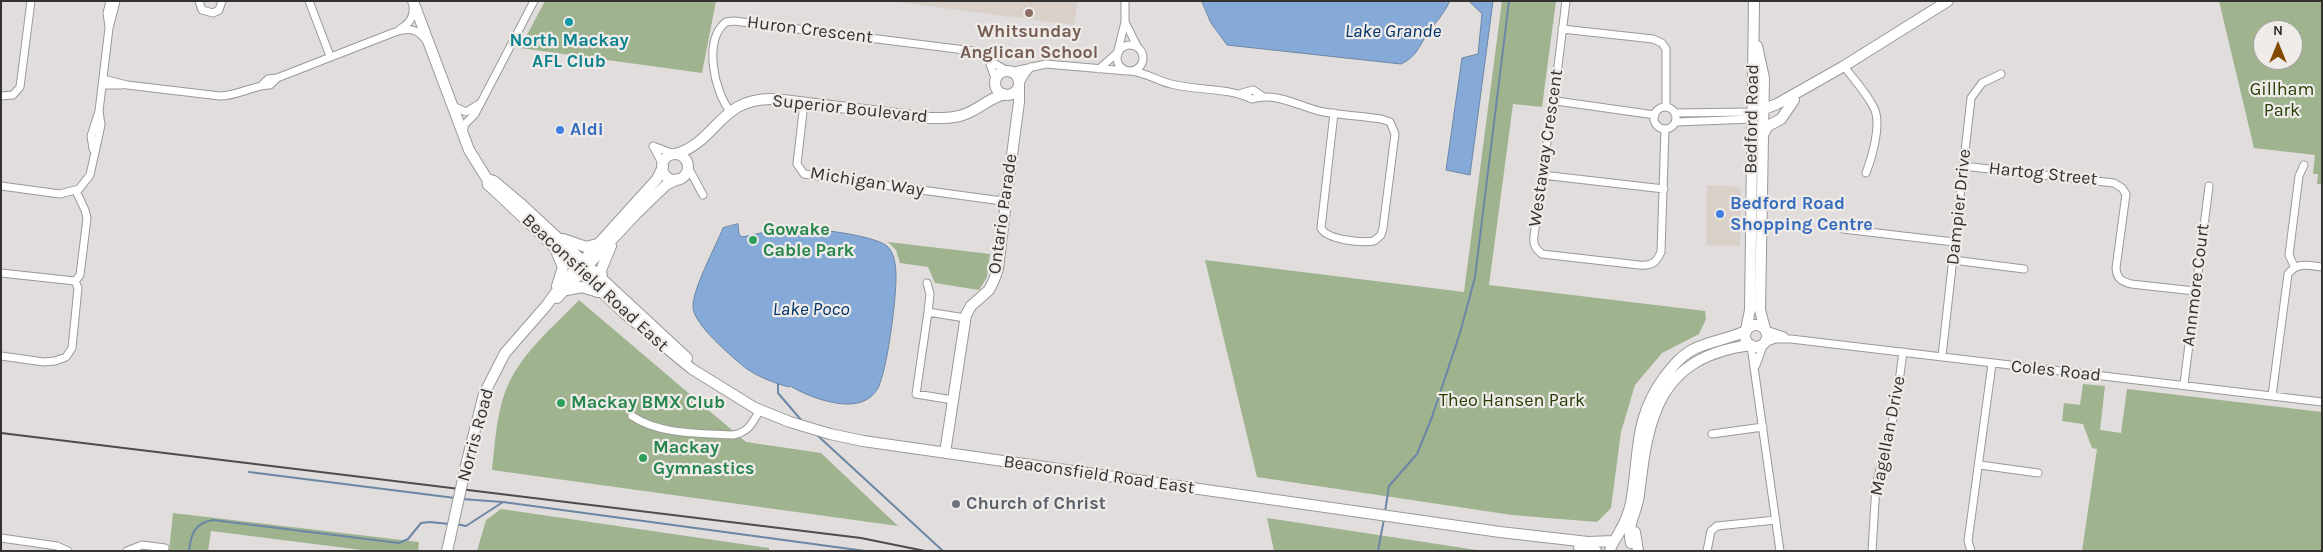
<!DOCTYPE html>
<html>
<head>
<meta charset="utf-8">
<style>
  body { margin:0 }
  #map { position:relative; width:2323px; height:552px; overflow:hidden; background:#e0dddc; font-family:Karla,sans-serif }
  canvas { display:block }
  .frame { position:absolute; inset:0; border:2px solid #333231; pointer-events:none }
  .north { position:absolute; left:2253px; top:20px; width:50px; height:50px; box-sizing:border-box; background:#eeebe9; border:1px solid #a3a19f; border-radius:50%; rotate:0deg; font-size:14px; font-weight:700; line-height:20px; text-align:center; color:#333231 }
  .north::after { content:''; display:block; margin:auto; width:18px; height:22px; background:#844900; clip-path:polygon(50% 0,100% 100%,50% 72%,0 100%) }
</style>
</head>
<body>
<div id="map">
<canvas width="2323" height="552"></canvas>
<div class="frame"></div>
<div class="north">N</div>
</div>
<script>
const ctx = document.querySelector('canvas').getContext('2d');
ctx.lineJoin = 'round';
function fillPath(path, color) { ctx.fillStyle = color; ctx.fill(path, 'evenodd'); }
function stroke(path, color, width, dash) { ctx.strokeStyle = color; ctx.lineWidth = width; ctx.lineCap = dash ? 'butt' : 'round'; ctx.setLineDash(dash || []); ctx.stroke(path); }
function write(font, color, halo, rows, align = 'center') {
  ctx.font = font + ' Karla,sans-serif'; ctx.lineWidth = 4.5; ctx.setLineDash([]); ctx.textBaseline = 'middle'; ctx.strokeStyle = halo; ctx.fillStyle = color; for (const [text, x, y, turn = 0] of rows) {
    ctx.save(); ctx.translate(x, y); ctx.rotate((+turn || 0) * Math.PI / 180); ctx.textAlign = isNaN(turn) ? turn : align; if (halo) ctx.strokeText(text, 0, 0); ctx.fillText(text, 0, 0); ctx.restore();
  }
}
fillPath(new Path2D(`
  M890,1H1078L1074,25Z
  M1707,185L1738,187L1741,189L1740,246L1706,245Z`), '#dad0ca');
fillPath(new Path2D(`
  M545,1H716L702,73L520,48Z
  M1502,1H1556L1542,107L1513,104L1489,285L1705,311L1706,319L1699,334L1662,353L1635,385L1621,432L1611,508L1597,522L1512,515L1257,477L1205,260L1464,292Z
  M2219,1H2322V184H2317L2318,174H2313L2315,155L2254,148ZM2263,30H2293V60H2263Z
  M888,242L990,254L987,277L979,290L935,283L928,267L900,263L896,250Z
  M579,300L746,442L821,453L898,526L492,470C495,443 497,407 509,383C524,351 555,325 579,300Z
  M2083,384L2105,386L2100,430L2121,433L2127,389L2322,412V551H2082L2097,449L2092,448L2083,424L2062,421L2064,403L2080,405Z
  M501,509L769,548V551H477L486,520Z
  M173,513L419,542L418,551H370L211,531L208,551H169Z
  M1267,518L1483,551H1274Z`), '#9eb38e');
const water = new Path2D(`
  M1202,1H1450C1444,14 1435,23 1427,34C1419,47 1416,57 1401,64L1227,45L1211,23Z
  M1469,1H1493L1470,175L1446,170L1462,58L1478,54L1482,14Z
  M738,224L739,234L742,237C759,234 777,228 794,228C813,228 873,235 887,246C895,253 896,267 896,278C896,300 888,362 880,383C878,390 873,396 866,400C845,411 809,397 790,386L789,387C774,383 759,377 747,369C733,358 693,324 693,307C692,290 716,246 723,228Z`);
fillPath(water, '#85aad8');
stroke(water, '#6c86a6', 1);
stroke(new Path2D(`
  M778,384V393L802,421
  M817,435L943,551
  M249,472L455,498
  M462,499L502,502
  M1385,512L1389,486L1417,454L1432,417L1460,333L1475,277L1509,1
  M456,524L466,526L503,502L865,551
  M189,551C191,533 195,523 213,520L399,543L408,539L421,523L430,522L449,524
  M1378,551L1384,519`), '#6c86a6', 2);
const street = new Path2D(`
  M199,1L202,10L213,13L219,10L222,1
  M309,1L330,56
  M1566,1L1555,90L1556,101L1551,113L1534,236C1533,245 1535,248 1542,254L1639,265C1652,266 1656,263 1661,252L1665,129
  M1125,22L1138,48
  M109,27L107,13L110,1
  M400,29C410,23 414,17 413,6
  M1562,29L1653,39L1662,43L1666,49V107
  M1117 58a13 13 0 1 1 26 0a13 13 0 1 1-26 0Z
  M1118,50L1125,22V1
  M989,61L996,81
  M1844,66C1854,80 1866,92 1874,108C1882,124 1872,157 1866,173
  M1099,69L1117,53
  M1130,71C1148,73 1155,80 1171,84C1198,91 1227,87 1252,99C1276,92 1296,105 1319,111C1339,115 1361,116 1381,119L1390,122L1395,134L1383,228L1381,235L1374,241C1361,243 1327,240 1321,228L1334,113
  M1010,72L1046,64L1127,71
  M103,79L127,85L220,96C238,96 253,85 270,85L277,78
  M102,85H122
  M262,85L268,79L277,78L395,32C409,28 416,28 425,39
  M1019,85L1025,74L1031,67
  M1242,93L1253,90L1262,96
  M1,96L13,95L20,87L31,1
  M1556,101L1655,115
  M804,103L797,164L804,174L1002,201
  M453,106L466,112L479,104
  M1654 118a11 11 0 1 1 22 0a11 11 0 1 1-22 0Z
  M730,111C714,91 703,40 726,22L734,21L973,51L1009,72
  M1675,113L1753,112
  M1676,122L1753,119
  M463,132L465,124L475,114L534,1
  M653,146L674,154
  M653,146L663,165
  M93,149L91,136L99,111L109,28L116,1
  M1963,166L2114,183L2122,188L2126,194L2116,268C2117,279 2121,281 2131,284L2195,291
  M688,167L703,195
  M1542,175L1664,189
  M1,186L60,194L79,189L90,175L101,125L99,111
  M1843,229L1954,242
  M1953,260L2024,269
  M2294,266L2289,255L2299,176L2304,165
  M1,273L75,281
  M927,283L930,294L928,312
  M1766,330L1784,336
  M1765,343L1775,339H1791L2322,402
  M1751,346L1780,551
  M1,356L44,362L55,361L66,357L72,348L78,288L75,281L80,275L87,218L85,210L76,191
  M1942,356L1971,98L1982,83L2001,74
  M1756,365L1764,343
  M2184,384L2209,186
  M2272,396L2288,274C2297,262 2307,265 2322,267
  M953,400L916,394L928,312L965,318
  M632,416C660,435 701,433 733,435C749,432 752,423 760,410
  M1712,434L1763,427
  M1980,465L2038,473
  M1,538L57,546L68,551
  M127,551L142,545L165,548
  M1707,551L1711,531L1717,526L1776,520
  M1872,551L1876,485L1895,411L1903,352
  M1971,551L1968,541L1992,364`);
const secondary = new Path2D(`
  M413,1L469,150L487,179L488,185L494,190L624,313L692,369L755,408L790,422L830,434L863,441L1500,532L1588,542L1614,541
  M1757,46L1764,78L1760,310L1765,329
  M995 83a12 12 0 1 1 24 0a12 12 0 1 1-24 0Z
  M1759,111L1777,104L1844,66L1948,1
  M1764,133L1768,126L1781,119L1794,100
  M676,154C719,140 719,97 775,99L928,118C941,118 955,119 968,113C981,107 989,99 1004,94
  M662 167a13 13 0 1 1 26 0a13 13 0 1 1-26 0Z
  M487,179L494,181L520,203L687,358
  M563,239L586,247L597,244
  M557,253L563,267L557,286
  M602,278L601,270L611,246
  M567,290L582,287L598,292
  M557,298L636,214L666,185L678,179
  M1745 336a11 11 0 1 1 22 0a11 11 0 1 1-22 0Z
  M1746,330L1750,310L1754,1
  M945,453L966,315L971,306L989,290L994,280L998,269L1005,210L1002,201L1007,193L1019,102V86
  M467,461L484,394L505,353L546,306L562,284L657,179L663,167
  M1635,532L1638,551
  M1631,543C1626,526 1637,512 1639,495C1648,416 1658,357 1751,345
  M1579,547L1596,551
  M447,551L450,538
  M1610,551C1611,543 1617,538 1620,531C1625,522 1629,512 1631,503C1640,453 1633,419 1665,376C1673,366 1681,356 1692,350C1709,341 1729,339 1746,331`);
stroke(street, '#9b9997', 9);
stroke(secondary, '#9b9997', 12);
stroke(street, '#fff', 7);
stroke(secondary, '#fff', 10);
stroke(new Path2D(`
  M1,433L861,538L925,551`), '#4d4c4b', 2);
const secondaryBridge = new Path2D(`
  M450,538L467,461`);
stroke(secondaryBridge, '#9b9997', 12, []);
stroke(secondaryBridge, '#fff', 10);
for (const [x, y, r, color] of [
  [1029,13,5,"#8d6e63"],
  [569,22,5,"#0f9aa8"],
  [560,130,5,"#3f7fe0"],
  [1720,214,5,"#3f7fe0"],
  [753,240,5,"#2e9e5b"],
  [561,403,5,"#2e9e5b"],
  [643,458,5,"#2e9e5b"],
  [956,504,5,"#6b7280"]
]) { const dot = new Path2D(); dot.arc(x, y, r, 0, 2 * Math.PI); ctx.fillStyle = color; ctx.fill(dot); stroke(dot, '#eeebe9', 2); }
write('18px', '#333231', '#eeebe9', [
  ["Huron Crescent",810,30,7],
  ["Superior Boulevard",850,109,6],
  ["Bedford Road",1752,119,-89],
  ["Westaway Crescent",1546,148,-82],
  ["Hartog Street",2043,174,6],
  ["Michigan Way",867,182,9],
  ["Dampier Drive",1959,207,-84],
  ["Ontario Parade",1003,214,-82],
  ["Beaconsfield Road East",595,283,43],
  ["Annmore Court",2196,285,-83],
  ["Coles Road",2056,371,6],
  ["Norris Road",476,435,-75],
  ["Magellan Drive",1888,436,-79],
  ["Beaconsfield Road East",1099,475,8]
]);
write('bold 18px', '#785e54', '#eeebe9', [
  ["Whitsunday",1029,32],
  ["Anglican School",1029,53]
]);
write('bold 18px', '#0d838f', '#eeebe9', [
  ["North Mackay",569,41],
  ["AFL Club",569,62]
]);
write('18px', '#253e04', '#eeebe9', [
  ["Gillham",2282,90],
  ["Park",2282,111],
  ["Theo Hansen Park",1512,401]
]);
write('bold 18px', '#366cbe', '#eeebe9', [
  ["Aldi",570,130],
  ["Bedford Road",1730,204],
  ["Shopping Centre",1730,225]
], 'left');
write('bold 18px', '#27864d', '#eeebe9', [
  ["Gowake",763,230],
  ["Cable Park",763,251],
  ["Mackay BMX Club",571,403],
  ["Mackay",653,448],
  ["Gymnastics",653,469]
], 'left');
write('bold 18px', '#5b616d', '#eeebe9', [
  ["Church of Christ",966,504]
], 'left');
write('italic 19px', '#00336a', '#eeebe9', [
  ["Lake Grande",1393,32],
  ["Lake Poco",811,310]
]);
</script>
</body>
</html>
